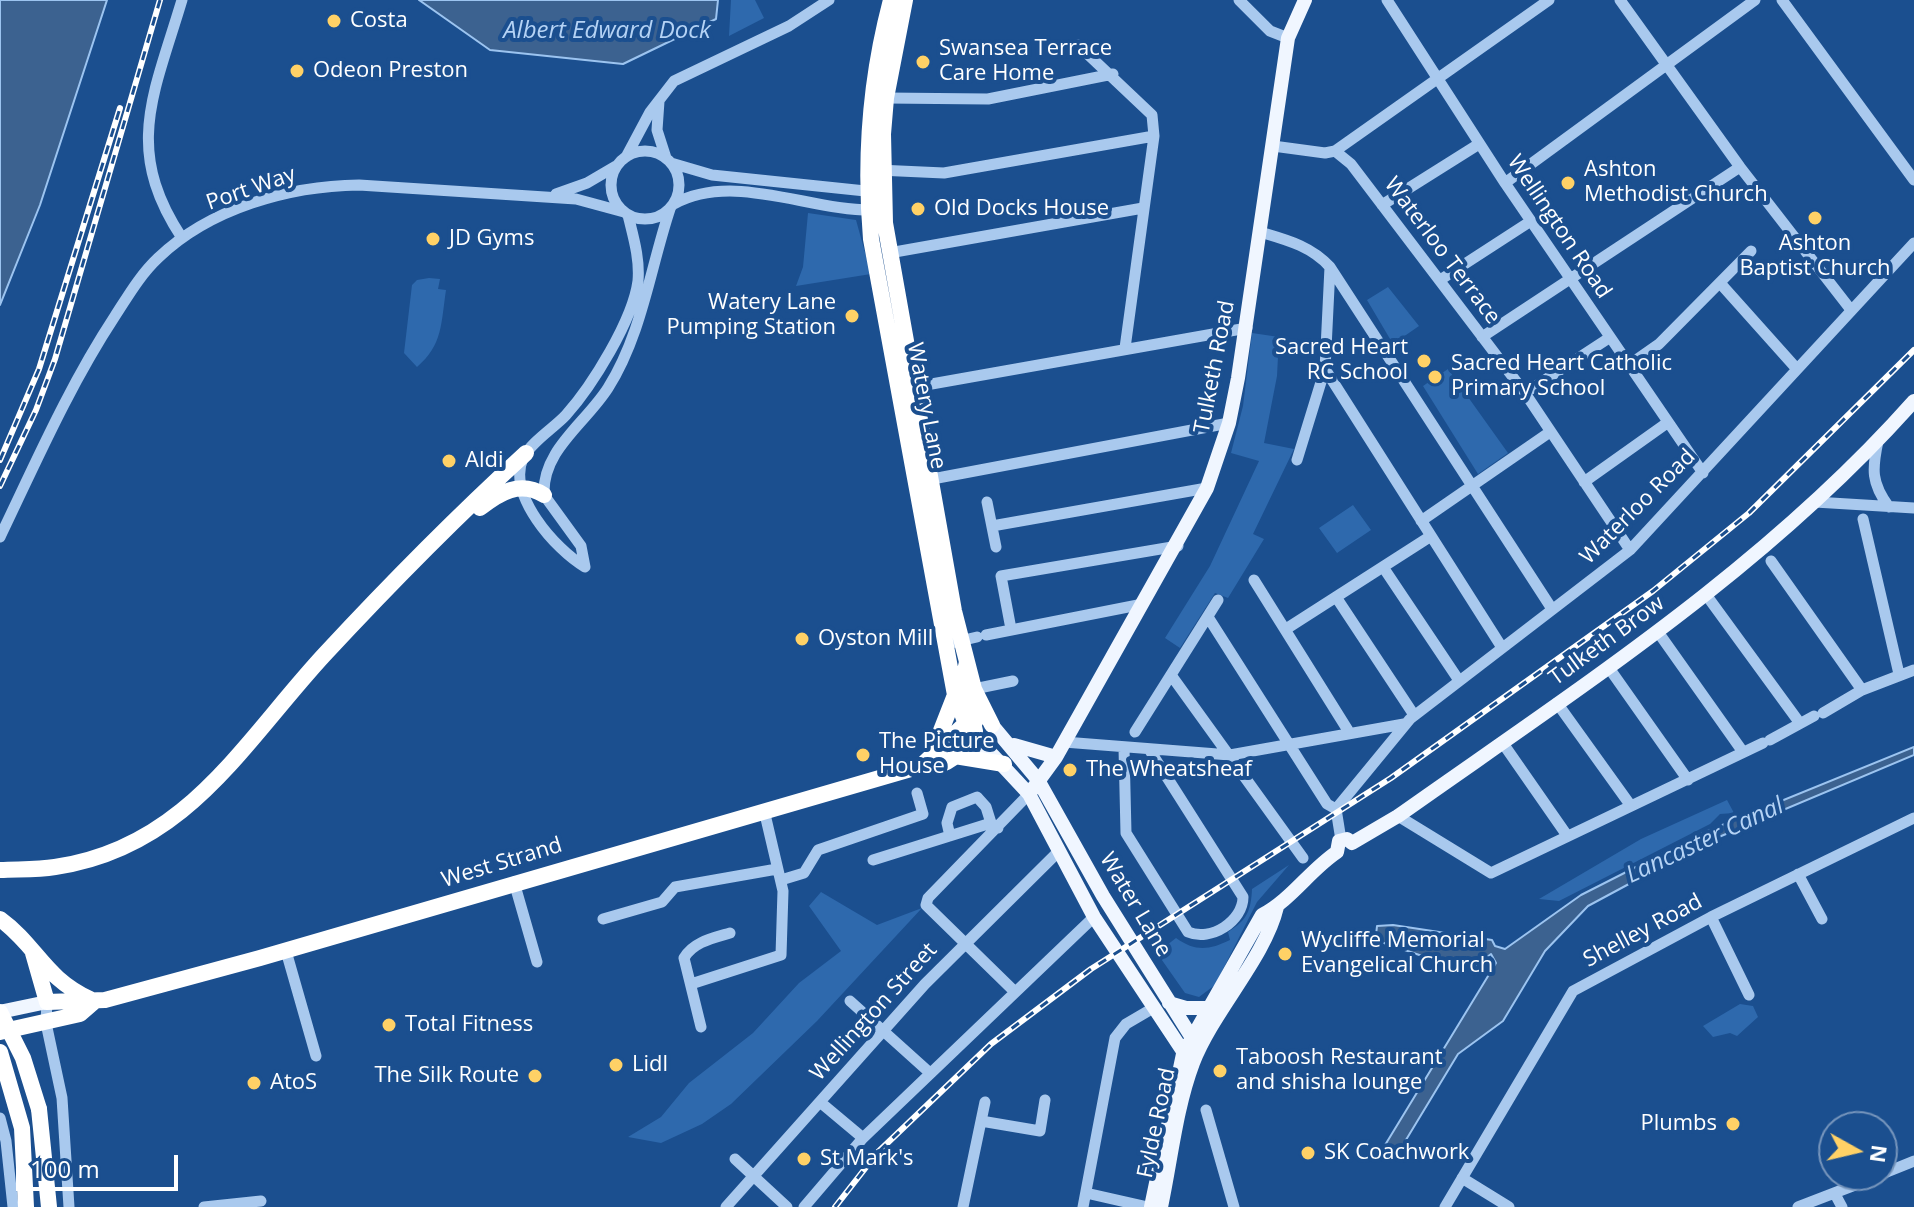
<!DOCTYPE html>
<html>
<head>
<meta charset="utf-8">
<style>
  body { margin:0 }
  #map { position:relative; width:1914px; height:1207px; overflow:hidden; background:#1b4f8f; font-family:"Open Sans",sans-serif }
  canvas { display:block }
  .north { position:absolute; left:1818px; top:1111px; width:80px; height:80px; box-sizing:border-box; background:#1b4f8f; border:2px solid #7695bc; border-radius:50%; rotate:98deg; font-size:22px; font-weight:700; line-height:32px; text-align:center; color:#fff }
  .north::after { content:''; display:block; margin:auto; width:28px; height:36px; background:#ffd166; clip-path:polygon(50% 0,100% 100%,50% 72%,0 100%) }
  .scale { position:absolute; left:16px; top:1155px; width:162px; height:36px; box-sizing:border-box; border:4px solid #fff; border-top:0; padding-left:10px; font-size:24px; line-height:28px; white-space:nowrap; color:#fff; -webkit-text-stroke:6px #1b4f8f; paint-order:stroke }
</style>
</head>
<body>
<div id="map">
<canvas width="1914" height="1207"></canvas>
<div class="north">N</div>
<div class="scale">100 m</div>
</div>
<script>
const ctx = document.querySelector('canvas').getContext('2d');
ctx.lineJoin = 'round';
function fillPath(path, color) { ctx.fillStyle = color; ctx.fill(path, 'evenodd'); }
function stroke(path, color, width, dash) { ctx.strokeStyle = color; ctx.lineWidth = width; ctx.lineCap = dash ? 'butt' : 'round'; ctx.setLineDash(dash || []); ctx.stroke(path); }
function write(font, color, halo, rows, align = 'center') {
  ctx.font = font + ' "Open Sans",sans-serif'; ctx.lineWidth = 8; ctx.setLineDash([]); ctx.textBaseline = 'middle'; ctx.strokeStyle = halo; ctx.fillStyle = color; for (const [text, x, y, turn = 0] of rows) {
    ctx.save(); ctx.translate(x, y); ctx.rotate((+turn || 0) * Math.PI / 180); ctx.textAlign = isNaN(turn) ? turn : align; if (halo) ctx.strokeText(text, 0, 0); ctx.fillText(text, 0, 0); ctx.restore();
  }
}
fillPath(new Path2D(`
  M731,0H755L764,18L729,36Z
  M808,213L856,220L871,274L796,286L803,267Z
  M429,278L440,279L438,289L446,290C441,323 443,345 417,367L404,353L412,285L417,280Z
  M1388,287L1419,326L1393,344L1367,300Z
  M1252,333L1279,337L1277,376L1264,443L1294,449L1253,534L1264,539L1228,598L1215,593L1180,648L1165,638L1210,566L1259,461L1231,453L1243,406Z
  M1448,369L1508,453L1478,474L1423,386Z
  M1353,505L1371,530L1337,553L1319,528Z
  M1727,800L1734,813L1720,814L1710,824L1559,901L1539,899L1641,839Z
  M1289,865L1257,902L1215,985L1199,997L1185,993L1157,953L1176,938C1196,952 1209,950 1230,940L1228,932C1247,920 1251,911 1252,889Z
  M821,892L877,925L922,908L817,1021L731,1104L702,1124L661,1143L628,1137L661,1117L689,1083L753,1033L799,983L841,951L809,906Z
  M1740,1004L1753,1006L1758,1017L1737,1036L1730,1033L1713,1037L1703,1026Z`), '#2e69ad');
const water = new Path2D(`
  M0,0H107L40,205L0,305Z
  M419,0H718L716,19L623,64L490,50Z
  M1914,747V755L1707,842L1588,906L1545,951L1503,1021L1458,1054L1395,1158L1382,1150L1496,963L1491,954L1475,966L1440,962L1381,942L1376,935L1377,926L1393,925L1492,940L1495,946L1505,949L1581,895L1705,832Z`);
fillPath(water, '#3c6290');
stroke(water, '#9cc4f0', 2);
stroke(new Path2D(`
  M1239,0L1270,31L1288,38
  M1387,0L1505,183L1703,473
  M1620,0L1740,167L1851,310
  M1782,0L1914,180
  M1078,45L1152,115L1154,136L1125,348
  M886,98L988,99L1113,74
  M659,101L657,130L666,158
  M1273,146L1325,153L1335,151L1351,164L1525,393L1630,550
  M1335,151L1549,0
  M611 185a34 34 0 1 1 68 0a34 34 0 1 1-68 0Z
  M626,157L650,112L674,81L789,26L829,0
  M671,163L712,175L875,192
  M878,170L944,173L1154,136
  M1505,183L1755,0
  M556,194L587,183L616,166
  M674,204C734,171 811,212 875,210
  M1382,205L1479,144
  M1260,232C1287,240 1311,246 1330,267L1325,369L1297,460
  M182,238C123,149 154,94 182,0
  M889,253L1143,208
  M1330,267L1552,609
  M1440,280L1531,221
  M1720,283L1796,368
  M1482,337L1740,167
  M1629,365L1659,344L1751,251
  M1325,369L1501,646
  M909,388L1247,328
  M1525,393L1609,338
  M1878,441C1872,469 1871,483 1889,507
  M927,480L1229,423
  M1584,482L1667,423
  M987,502L996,547
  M1815,502L1914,508
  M1863,519L1899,674
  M1421,521L1550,432
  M992,526L1207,488
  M0,537C36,462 69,386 115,316C128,296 140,275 158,258C210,208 289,186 359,185L576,199L624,212
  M1771,561L1862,690
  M585,567C555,549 507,495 523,458C531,442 554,428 566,415C592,386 633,320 638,281C640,258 633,236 628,215
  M585,567L581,546L544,495C542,450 585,424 608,388C642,334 650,269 670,209
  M1383,567L1458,679
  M1254,580L1349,732
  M1707,596L1799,722
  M1336,597L1414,715
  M1208,617L1327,804L1336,809L1341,840
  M1011,629L1001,576L1178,546
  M1286,629L1431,536
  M1658,632L1743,752
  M986,635L1143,604
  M947,644L977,637
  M1609,668L1688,780
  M1171,675L1303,858
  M974,689L1013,681
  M1557,703L1631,806
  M1823,713L1862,690L1914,670
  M1135,732L1218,600
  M1770,740L1814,716
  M1064,742L1230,755L1404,724
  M1502,742L1566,834
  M1124,748L1126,833L1188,932C1211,942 1243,921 1243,897L1149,749
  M1336,809L1410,719L1630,550L1914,243
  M1398,816L1491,873L1763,743
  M950,836L947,823L952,807L977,797L986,807L991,823
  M873,860L991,823L998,828
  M1798,874L1822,919
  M781,880L804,873L818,850L923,814L917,793
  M514,882L537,962
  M1711,917L1749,995
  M603,919L662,902L675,887L777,869
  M286,951L316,1056
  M691,984L781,955L783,891L764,810
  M1014,991L926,905L928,898L1029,794
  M850,1001L930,1073
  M47,1002L46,1023L62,1098L69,1207
  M701,1027L684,958C693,942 713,938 730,933
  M820,1102L863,1138
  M1206,1110L1234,1207
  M0,1118L6,1141L13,1207
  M981,1121L1040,1131L1045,1100
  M735,1159L787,1207
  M1882,1174L1914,1161
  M1462,1178L1509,1207
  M1086,1193L1148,1207
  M1835,1194L1842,1207
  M204,1207L261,1201
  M726,1207L925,984L1059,851
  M804,1207L863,1138L1094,917
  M963,1207L985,1102
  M1083,1207L1115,1038L1126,1024L1155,1007
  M1445,1207L1573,991L1711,917L1914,818
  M1798,1207L1881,1175`), '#a9c9ee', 11);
stroke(new Path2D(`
  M992,725L1038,780L1103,896L1199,1049
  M974,735L1029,794L1094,917L1192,1065
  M1014,745L1056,757
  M1029,794L1056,757L1207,488L1229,423L1238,378L1288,38L1305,0
  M1169,1003L1186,1008H1207
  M0,1012L47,1002
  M1151,1207L1183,1054L1262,915C1291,900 1310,870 1337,852L1339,841L1347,839L1352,843L1398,816C1579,688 1766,568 1914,401
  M1161,1207C1171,1160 1176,1108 1193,1063C1213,1011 1265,958 1277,907`), '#f0f6ff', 14);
stroke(new Path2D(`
  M891,0C870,79 864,157 871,239L955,695L966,724
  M905,0L886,98L883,134L885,223L954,611L974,689L992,725
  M480,508C499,493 520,480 544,495
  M935,746L955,695
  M955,756L1004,764
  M921,766L965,724L975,722
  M0,870C18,869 37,870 55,867C186,848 242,744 324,655C389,585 455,518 526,453
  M0,919C37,946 44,978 90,999
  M33,953L47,1002L105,1000L260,958L921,766C943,772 967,750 975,731L963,680L967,662
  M0,1032L80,1014L95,1001
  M0,1052L22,1128L26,1207
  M39,1109L49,1207`), '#fff', 16);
const rail = new Path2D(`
  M0,460L39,369L120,108
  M0,486L36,410L55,359L160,0
  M835,1207L878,1152L991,1044L1091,969L1391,778L1653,591L1749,513L1914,350`);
stroke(rail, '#fff', 6);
stroke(rail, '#1b4f8f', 3, [9]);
stroke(new Path2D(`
  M0,1012L23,1058L39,1109`), '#fff', 16);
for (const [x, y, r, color] of [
  [334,21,8,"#ffd166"],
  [923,62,8,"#ffd166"],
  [297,71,8,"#ffd166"],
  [1568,183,8,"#ffd166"],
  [918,209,8,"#ffd166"],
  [1815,218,8,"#ffd166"],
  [433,239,8,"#ffd166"],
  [852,316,8,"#ffd166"],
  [1424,361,8,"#ffd166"],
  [1435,377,8,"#ffd166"],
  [449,461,8,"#ffd166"],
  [802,639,8,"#ffd166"],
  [863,755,8,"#ffd166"],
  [1070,770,8,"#ffd166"],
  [1285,954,8,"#ffd166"],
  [389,1025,8,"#ffd166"],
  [616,1065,8,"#ffd166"],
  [1220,1071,8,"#ffd166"],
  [535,1076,8,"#ffd166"],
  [254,1083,8,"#ffd166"],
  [1733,1124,8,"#ffd166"],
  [1308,1153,8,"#ffd166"],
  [804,1159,8,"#ffd166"]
]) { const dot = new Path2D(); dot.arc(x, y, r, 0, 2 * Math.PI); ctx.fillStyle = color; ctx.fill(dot); stroke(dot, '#1b4f8f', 3); }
write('22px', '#fff', '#1b4f8f', [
  ["Costa",350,21],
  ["Swansea Terrace",939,49],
  ["Care Home",939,74],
  ["Odeon Preston",313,71],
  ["Ashton",1584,170],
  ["Methodist Church",1584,195],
  ["Old Docks House",934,209],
  ["JD Gyms",449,239],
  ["Ashton",1815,244,"center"],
  ["Baptist Church",1815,269,"center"],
  ["Watery Lane",836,303,"right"],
  ["Pumping Station",836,328,"right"],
  ["Sacred Heart",1408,348,"right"],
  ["RC School",1408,373,"right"],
  ["Sacred Heart Catholic",1451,364],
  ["Primary School",1451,389],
  ["Aldi",465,461],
  ["Oyston Mill",818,639],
  ["The Picture",879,742],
  ["House",879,767],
  ["The Wheatsheaf",1086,770],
  ["Wycliffe Memorial",1301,941],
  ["Evangelical Church",1301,966],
  ["Total Fitness",405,1025],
  ["Taboosh Restaurant",1236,1058],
  ["and shisha lounge",1236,1083],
  ["Lidl",632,1065],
  ["The Silk Route",519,1076,"right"],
  ["AtoS",270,1083],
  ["Plumbs",1717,1124,"right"],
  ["SK Coachwork",1324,1153],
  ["St Mark's",820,1159]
], 'left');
write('22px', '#fff', '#1b4f8f', [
  ["Port Way",251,189,-19],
  ["Wellington Road",1559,227,56],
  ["Waterloo Terrace",1442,251,53],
  ["Tulketh Road",1215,367,-79],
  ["Watery Lane",926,406,79],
  ["Waterloo Road",1638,507,-45],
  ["Tulketh Brow",1607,641,-36],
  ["West Strand",502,863,-17],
  ["Water Lane",1135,905,59],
  ["Shelley Road",1643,931,-28],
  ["Wellington Street",874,1012,-48],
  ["Fylde Road",1157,1123,-78]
]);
write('italic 24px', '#b5d3f5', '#1b4f8f', [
  ["Albert Edward Dock",607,31],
  ["Lancaster Canal",1705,841,-25]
]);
</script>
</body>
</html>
